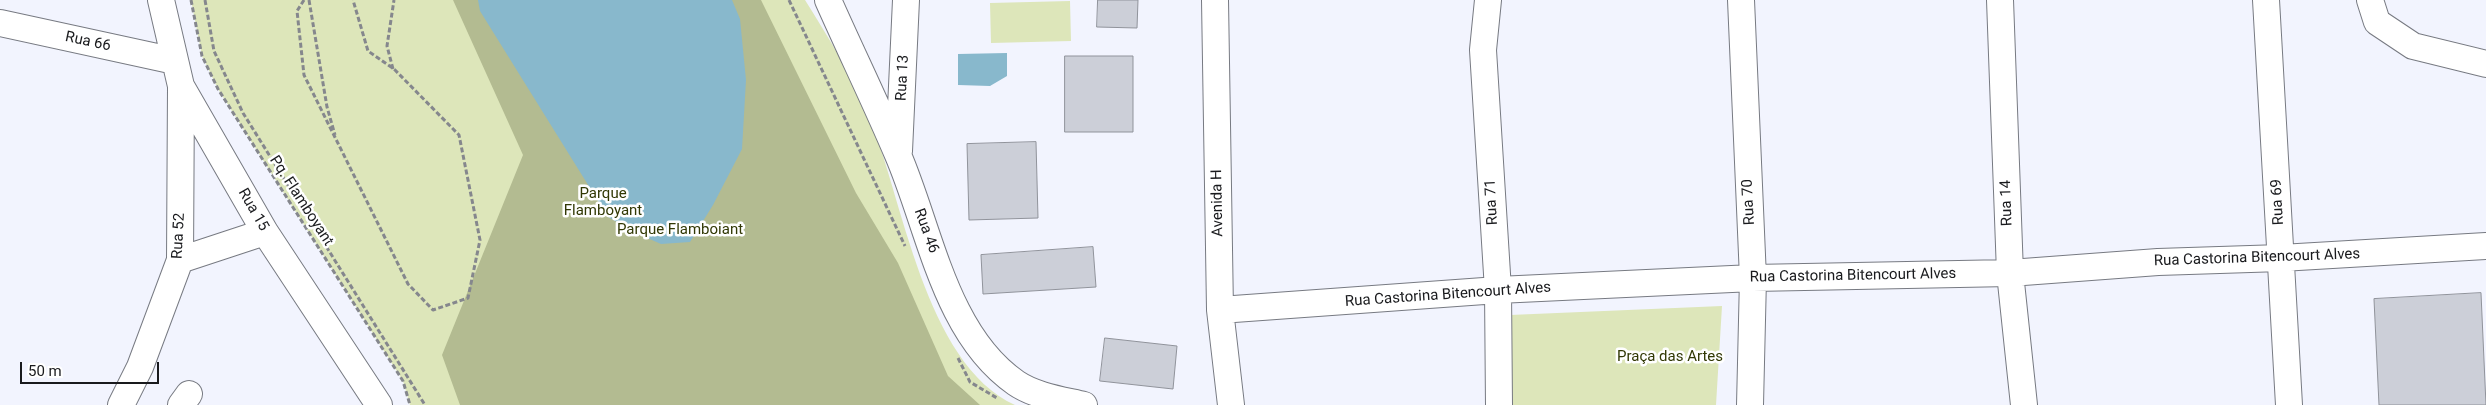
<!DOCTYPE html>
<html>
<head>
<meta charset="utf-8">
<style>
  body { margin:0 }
  #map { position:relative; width:2486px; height:405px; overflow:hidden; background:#f2f4fe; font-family:Roboto,sans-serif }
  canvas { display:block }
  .scale { position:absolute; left:20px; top:362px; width:139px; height:22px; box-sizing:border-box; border:2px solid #191a1d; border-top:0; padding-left:6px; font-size:15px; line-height:18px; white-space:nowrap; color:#191a1d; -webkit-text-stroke:4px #fff; paint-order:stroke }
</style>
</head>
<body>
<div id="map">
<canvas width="2486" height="405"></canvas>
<div class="scale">50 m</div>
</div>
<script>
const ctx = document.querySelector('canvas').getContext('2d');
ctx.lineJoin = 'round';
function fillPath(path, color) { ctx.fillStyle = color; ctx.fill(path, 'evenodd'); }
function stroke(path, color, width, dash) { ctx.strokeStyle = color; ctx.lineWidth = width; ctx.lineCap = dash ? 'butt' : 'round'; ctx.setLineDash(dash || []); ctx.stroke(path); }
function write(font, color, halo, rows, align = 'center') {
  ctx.font = font + ' Roboto,sans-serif'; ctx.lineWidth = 5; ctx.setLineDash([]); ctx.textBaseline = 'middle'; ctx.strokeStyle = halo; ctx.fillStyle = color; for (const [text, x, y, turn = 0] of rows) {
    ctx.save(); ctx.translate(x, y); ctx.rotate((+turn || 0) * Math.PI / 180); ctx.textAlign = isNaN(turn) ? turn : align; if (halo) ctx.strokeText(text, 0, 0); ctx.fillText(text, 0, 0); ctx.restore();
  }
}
fillPath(new Path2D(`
  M191,0H805C828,37 851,73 868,113C903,198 924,363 1015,405H410L403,381L218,89L202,56Z
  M1070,1L1071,41L991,43L990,3Z
  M1722,306L1716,405H1512L1510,315Z`), '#dde6ba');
fillPath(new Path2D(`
  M453,0H761L856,193L898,263L948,376L980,405H460L442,355L523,155Z`), '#b3bb91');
fillPath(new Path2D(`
  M478,0H732L740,19L746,80L742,149L713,205L690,242L661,244L636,233L608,217L480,11Z
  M1007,53V76L990,86L958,85V54Z`), '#88b8cc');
const building = new Path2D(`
  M1098,0H1138L1137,28L1097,27Z
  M1065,56H1133V132H1065Z
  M1036,142L1038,218L969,220L967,144Z
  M1093,247L1096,287L983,294L981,255Z
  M2481,293L2486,405H2379L2374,299Z
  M1105,338L1177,346L1173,389L1100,381Z`);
fillPath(building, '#cccfd8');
stroke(building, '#90939b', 1);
const minor = new Path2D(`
  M161,0L181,86L265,232L379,405
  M828,0C851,52 876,103 898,155C930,229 945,334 1016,383C1035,396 1063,400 1084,405
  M1215,0L1220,310L1231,405
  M1488,0L1483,50L1498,290L1499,405
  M1741,0L1753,278L1750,405
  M2000,0L2010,273L2024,405
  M2266,0L2289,405
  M2370,0L2377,22L2413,46L2486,64
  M0,23L175,61
  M899,151L906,0
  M180,260L265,232
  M1220,310L1498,290L1753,278L2010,273L2158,262L2281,258L2486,246
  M121,405L140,367L180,260L181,87
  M181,405L189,394`);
stroke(minor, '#777a82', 28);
stroke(new Path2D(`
  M191,0L202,56L218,89L403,381L410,405
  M205,0L214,51L243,113L425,405
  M304,0L297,11L304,75L408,284L433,310L468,298L480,240L459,135L394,69L368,51L353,0
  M309,0L327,107L335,135
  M789,0L905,246
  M393,69L387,46L394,0
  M958,358L970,382L997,398`), '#85878d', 3, [5, 2.5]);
stroke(minor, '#fff', 26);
write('15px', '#191a1d', '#fff', [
  ["Rua 66",88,42,12],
  ["Rua 13",903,78,-87],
  ["Pq. Flamboyant",301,201,57],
  ["Rua 71",1492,202,-93],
  ["Rua 70",1749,202,-93],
  ["Rua 69",2278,202,-93],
  ["Avenida H",1218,203,-91],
  ["Rua 14",2007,203,-92],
  ["Rua 15",253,210,60],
  ["Rua 46",926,231,70],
  ["Rua 52",179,236,-87],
  ["Rua Castorina Bitencourt Alves",2257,258,-2],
  ["Rua Castorina Bitencourt Alves",1853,276,-1],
  ["Rua Castorina Bitencourt Alves",1448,295,-4]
]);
write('15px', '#313804', '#fff', [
  ["Parque",603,194],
  ["Flamboyant",603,211],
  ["Parque Flamboiant",680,230],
  ["Praça das Artes",1670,357]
]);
</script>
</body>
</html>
